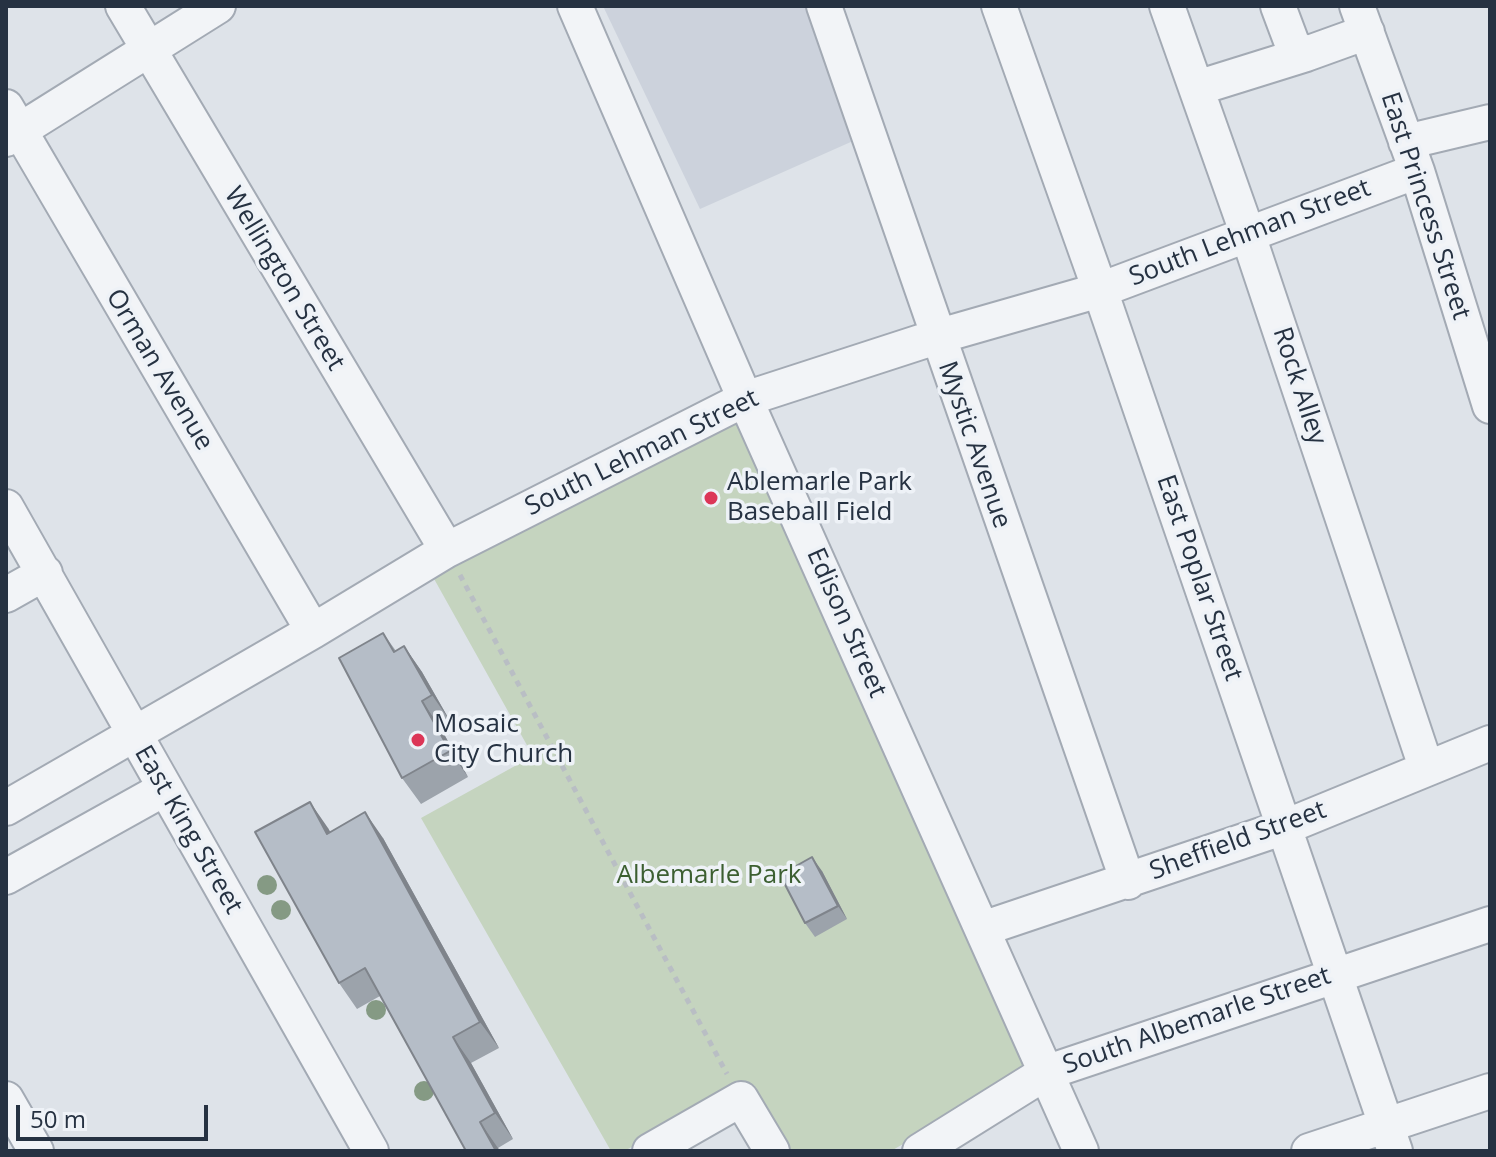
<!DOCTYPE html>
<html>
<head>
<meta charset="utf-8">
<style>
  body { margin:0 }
  #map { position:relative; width:1496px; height:1157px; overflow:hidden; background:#dee3e9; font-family:"Open Sans",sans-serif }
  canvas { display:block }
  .frame { position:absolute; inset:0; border:8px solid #263242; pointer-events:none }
  .scale { position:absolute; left:16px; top:1105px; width:192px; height:36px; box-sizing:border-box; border:4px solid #263242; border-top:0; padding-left:10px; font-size:24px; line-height:28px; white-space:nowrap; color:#263242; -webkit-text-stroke:6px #eef2f7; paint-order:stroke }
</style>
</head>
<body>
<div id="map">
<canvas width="1496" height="1157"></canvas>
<div class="frame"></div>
<div class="scale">50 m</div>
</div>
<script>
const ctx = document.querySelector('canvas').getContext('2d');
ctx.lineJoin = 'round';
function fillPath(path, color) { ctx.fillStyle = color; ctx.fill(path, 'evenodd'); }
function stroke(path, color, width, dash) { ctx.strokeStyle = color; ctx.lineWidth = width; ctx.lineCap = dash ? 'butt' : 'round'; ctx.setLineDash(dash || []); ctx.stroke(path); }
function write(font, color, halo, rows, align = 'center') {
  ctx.font = font + ' "Open Sans",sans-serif'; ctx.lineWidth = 7; ctx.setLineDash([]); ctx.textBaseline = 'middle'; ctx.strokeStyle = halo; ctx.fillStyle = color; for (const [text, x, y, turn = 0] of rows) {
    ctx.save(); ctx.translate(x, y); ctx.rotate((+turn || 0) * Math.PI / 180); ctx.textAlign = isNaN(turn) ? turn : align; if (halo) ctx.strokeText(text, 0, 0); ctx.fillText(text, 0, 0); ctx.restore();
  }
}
fillPath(new Path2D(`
  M603,6H807L853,141L700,209Z`), '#ccd2dc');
fillPath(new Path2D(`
  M737,416L1033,1069L891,1151H788L754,1085L624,1151H611L421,818L533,756L433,577L639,471Z`), '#c5d4bf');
const minor = new Path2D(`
  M123,6L447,550
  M575,6L745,399L1081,1151
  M824,6L1128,882
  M999,6L1100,290L1395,1151
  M1167,6L1247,232L1426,767
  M1278,6L1293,46L1306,54L1367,32
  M1357,6L1417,171L1490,406
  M1197,88L1306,54
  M6,107L313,631
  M6,139L218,6
  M1406,142L1490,122
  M6,507L371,1151
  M6,595L45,573
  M6,808L313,631L447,550L745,399L936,337L1100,290L1417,171
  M6,877L164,789
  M982,929L1285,827L1490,743
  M6,1099L36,1151
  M650,1151L741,1099L772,1151
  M920,1151L1045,1073L1490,924
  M1309,1151L1490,1091`);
stroke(minor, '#a3aab4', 38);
stroke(new Path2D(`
  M460,575L727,1074`), '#b9bec4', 5, [6, 6]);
stroke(minor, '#f2f4f7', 34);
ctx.fillStyle = '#859a84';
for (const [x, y] of [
  [267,885],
  [281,910],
  [376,1010],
  [424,1091]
]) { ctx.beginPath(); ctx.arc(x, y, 10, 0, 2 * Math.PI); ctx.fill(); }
fillPath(new Path2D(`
  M383,633L396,651L404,646L422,672L450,721L440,727L468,777L421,804L402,778Z
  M328,828L330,832L383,838L499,1048L471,1063L513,1139L498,1148L500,1151H466L380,996L357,1009L339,983Z
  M822,871L847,919L815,937L805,923Z`), '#9ca3ab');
fillPath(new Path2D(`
  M404,646L422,672L450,721L432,695Z
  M422,701L440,727L468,777L450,751Z
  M310,802L328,828L345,859L327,834Z
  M365,812L383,838L499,1048L480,1022Z
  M812,857L822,871L847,919L838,906Z
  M453,1037L471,1063L513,1139L495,1113Z
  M480,1122L500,1151H496Z`), '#7f848b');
const building = new Path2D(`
  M383,633L394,652L404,646L432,695L422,701L450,751L402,778L339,658Z
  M310,802L327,834L365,812L480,1022L453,1037L495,1113L480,1122L496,1151H466L365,968L339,983L255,832Z
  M812,857L838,906L805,923L780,875Z`);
fillPath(building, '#b5bdc7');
stroke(building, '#7f848b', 2);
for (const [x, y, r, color] of [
  [711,498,8,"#dc3657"],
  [418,740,8,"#dc3657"]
]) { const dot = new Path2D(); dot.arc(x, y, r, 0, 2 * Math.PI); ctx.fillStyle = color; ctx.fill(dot); stroke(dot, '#eef2f7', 3); }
write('26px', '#263242', '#eef2f7', [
  ["East Princess Street",1425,206,72],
  ["South Lehman Street",1250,233,-21],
  ["Wellington Street",284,279,59],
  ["Orman Avenue",159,370,59],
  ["Rock Alley",1299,386,72],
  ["Mystic Avenue",974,445,71],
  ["South Lehman Street",642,453,-26],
  ["East Poplar Street",1199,578,71],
  ["Edison Street",846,623,66],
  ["East King Street",188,830,60],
  ["Sheffield Street",1238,841,-20],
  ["South Albemarle Street",1197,1021,-19]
]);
write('26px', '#263242', '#eef2f7', [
  ["Ablemarle Park",727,483],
  ["Baseball Field",727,513],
  ["Mosaic",434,725],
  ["City Church",434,755]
], 'left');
write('26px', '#3c5f31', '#eef2f7', [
  ["Albemarle Park",709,876]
]);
</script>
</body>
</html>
